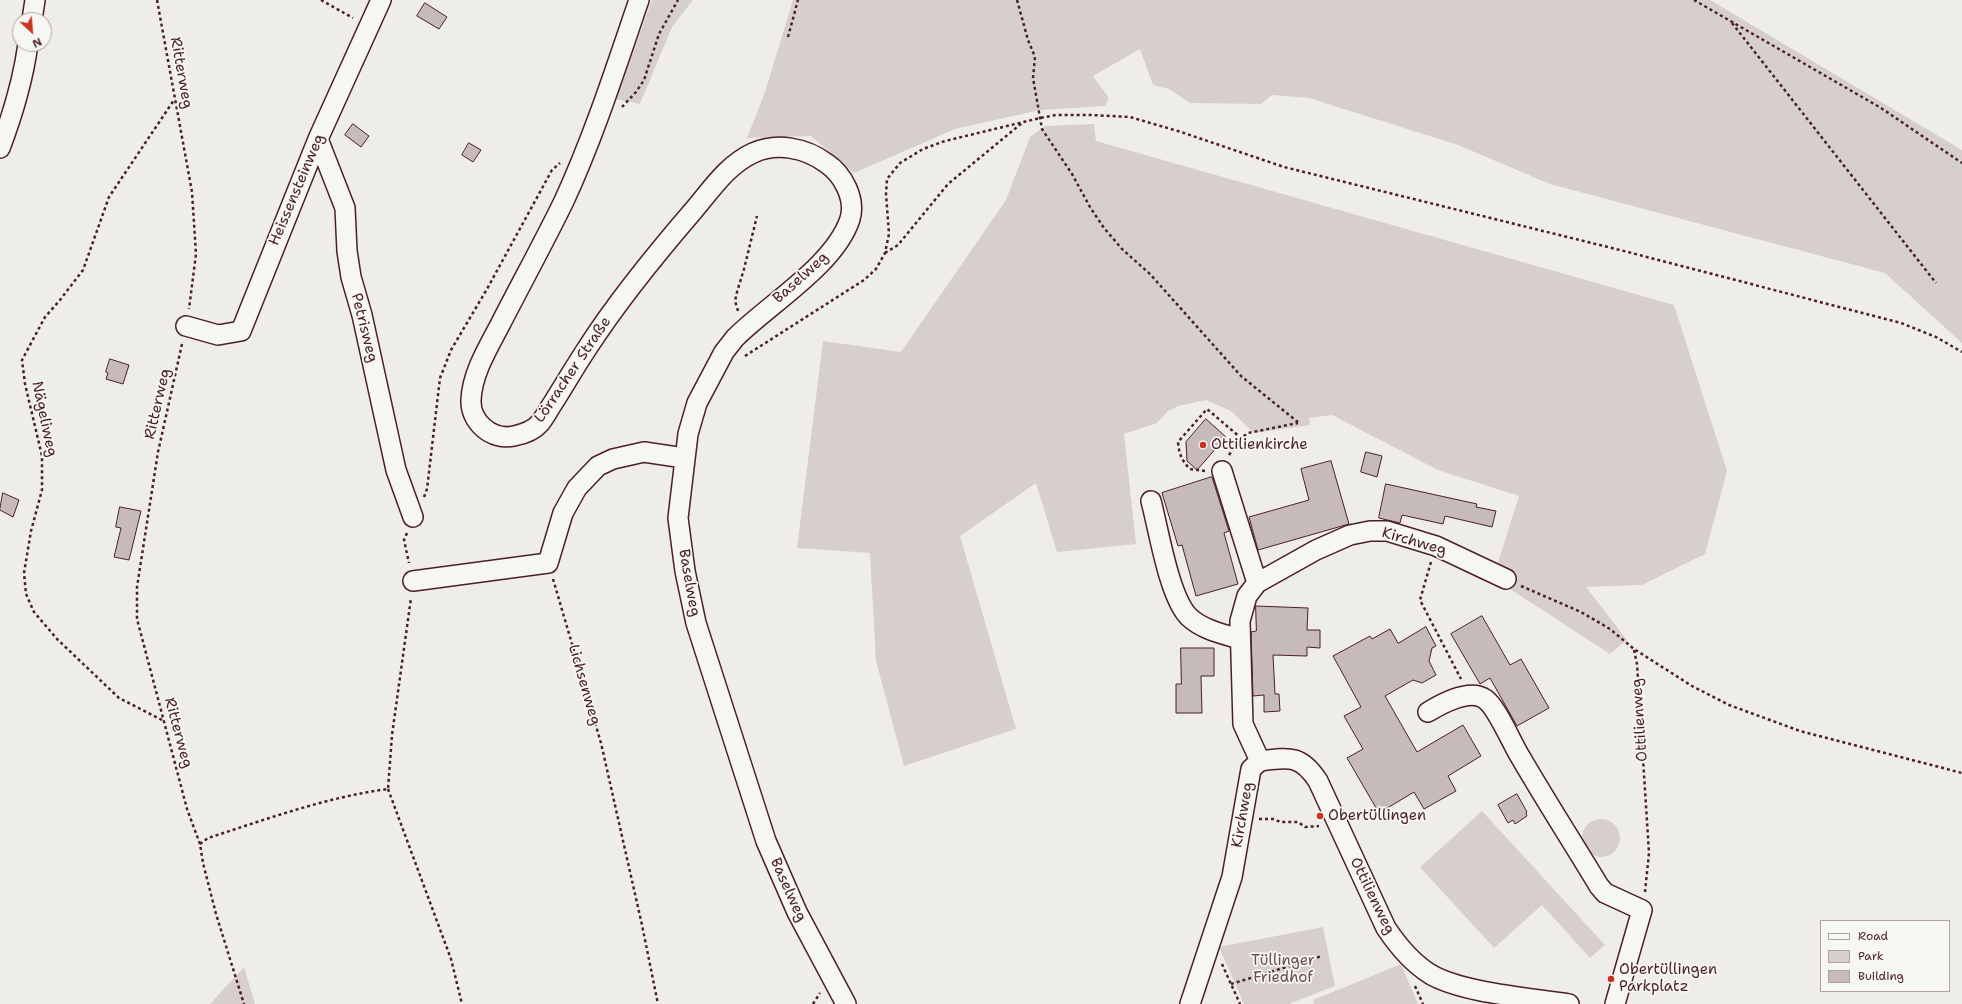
<!DOCTYPE html>
<html>
<head>
<meta charset="utf-8">
<style>
  body { margin:0 }
  #map { position:relative; width:1962px; height:1004px; overflow:hidden; background:#efedea; font-family:"Shantell Sans",sans-serif }
  canvas { display:block }
  .legend { position:absolute; left:1820px; top:920px; width:130px; height:72px; box-sizing:border-box; background:#f6f6f2; border:1px solid #b1a0a2; margin:0; padding:5px 7px; list-style:none; font-size:12px; color:#4a1f2b }
  .legend li { display:flex; align-items:center; gap:8px; height:20px }
  .legend b { width:20px; border:1px solid #b1a0a2 }
  .north { position:absolute; left:12px; top:12px; width:40px; height:40px; box-sizing:border-box; background:#f6f6f2; border:1px solid #b1a0a2; border-radius:50%; rotate:154deg; font-size:11px; font-weight:700; line-height:16px; text-align:center; color:#4a1f2b }
  .north::after { content:''; display:block; margin:auto; width:14px; height:18px; background:#c8321e; clip-path:polygon(50% 0,100% 100%,50% 72%,0 100%) }
</style>
</head>
<body>
<div id="map">
<canvas width="1962" height="1004"></canvas>
<ul class="legend">
<li><b style="height:5px;background:#f6f6f2"></b>Road</li>
<li><b style="height:11px;background:#d7cfce"></b>Park</li>
<li><b style="height:11px;background:#c6babb"></b>Building</li>
</ul>
<div class="north">N</div>
</div>
<script>
const ctx = document.querySelector('canvas').getContext('2d');
ctx.lineJoin = 'round';
function fillPath(path, color) { ctx.fillStyle = color; ctx.fill(path, 'evenodd'); }
function stroke(path, color, width, dash) { ctx.strokeStyle = color; ctx.lineWidth = width; ctx.lineCap = dash ? 'butt' : 'round'; ctx.setLineDash(dash || []); ctx.stroke(path); }
function write(font, color, halo, rows, align = 'center') {
  ctx.font = font + ' "Shantell Sans",sans-serif'; ctx.lineWidth = 3.5; ctx.setLineDash([]); ctx.textBaseline = 'middle'; ctx.strokeStyle = halo; ctx.fillStyle = color; for (const [text, x, y, turn = 0] of rows) {
    ctx.save(); ctx.translate(x, y); ctx.rotate((+turn || 0) * Math.PI / 180); ctx.textAlign = isNaN(turn) ? turn : align; if (halo) ctx.strokeText(text, 0, 0); ctx.fillText(text, 0, 0); ctx.restore();
  }
}
fillPath(new Path2D(`
  M652,0H693L672,27L640,104L616,99Z
  M793,0H1710L1962,150V343L1885,273L1550,184L1458,145L1309,98L1272,95L1261,104L1190,103L1169,89L1153,85L1140,49L1093,76L1109,98L1105,106L1040,110L955,129L854,173L811,136L747,138L765,92Z
  M1094,124L1096,141L1674,305L1727,471L1705,554L1642,585L1586,587L1627,640L1610,654L1493,578L1519,496L1438,470L1332,415L1309,418L1310,425L1254,433L1231,411L1206,400L1178,406L1168,411L1157,423L1124,434L1136,544L1057,552L1036,483L960,536L1016,729L904,766L876,661L870,553L797,548L823,341L901,352L1006,200L1030,137L1045,126Z
  M1482,811L1605,945L1590,958L1542,905L1494,948L1420,867Z
  M1582 838a19 19 0 1 1 38 0a19 19 0 1 1-38 0Z
  M1323,927L1335,986L1289,1004H1244L1219,947Z
  M1401,964L1418,1004H1314L1313,1000Z
  M244,967L255,1004H210Z`), '#d7cfce');
const building = new Path2D(`
  M425,3L447,17L439,29L417,16Z
  M353,124L369,136L361,147L345,135Z
  M469,143L481,150L473,162L462,155Z
  M110,359L129,365L123,384L106,379L108,373L106,372Z
  M1206,419L1226,437L1197,470L1187,461L1186,442Z
  M1366,452L1382,456L1377,477L1361,472Z
  M1331,461L1349,524L1258,550L1249,517L1309,500L1301,469Z
  M1212,477L1229,531L1224,533L1238,584L1196,596L1182,545L1178,546L1162,493Z
  M1386,484L1477,504L1476,507L1496,511L1492,527L1445,516L1443,524L1402,515L1400,523L1379,518Z
  M3,493L19,500L13,517L0,510Z
  M120,507L141,511L129,560L114,557L121,528L116,527Z
  M1256,606L1308,608L1307,630H1320V648L1307,647V656L1273,655L1275,694H1279L1280,711L1264,712V695L1253,696L1251,632L1256,631Z
  M1482,616L1510,665L1521,659L1549,708L1517,726L1490,678L1480,684L1451,634Z
  M1426,627L1436,646L1432,648L1429,661L1436,675L1422,683L1413,680L1385,696L1417,752L1463,725L1481,756L1448,776L1456,791L1424,809L1414,792L1379,813L1347,758L1363,749L1344,716L1361,707L1333,656L1370,636L1372,639L1390,629L1398,643Z
  M1181,648H1214V676H1201L1202,713H1176V684H1181Z
  M1517,794L1527,812L1526,813L1527,816L1515,824L1513,820L1508,823L1498,805Z`);
fillPath(building, '#c6babb');
stroke(building, '#4a1f2b', 1);
const minor = new Path2D(`
  M639,0C616,67 594,136 564,201C544,242 522,282 501,323C489,346 472,373 471,400C470,422 492,441 514,436C524,434 534,430 540,423C545,417 549,409 553,403C565,384 576,365 588,347C619,299 656,254 693,211C711,190 727,165 753,153C777,142 806,148 826,163C843,174 856,199 850,219C835,265 769,304 735,338L724,352L697,403L688,434L678,518L685,571L696,623L766,841L797,912L846,1004
  M32,20L35,0
  M318,139L345,208L347,251L351,277L362,315L396,470L413,517
  M0,148C13,114 23,80 28,44
  M186,326L218,335L241,331L318,139L381,0
  M1222,471L1257,583
  M1151,501C1159,531 1169,597 1189,617C1203,630 1223,634 1240,639
  M413,581L548,563L563,513L577,488L598,466L613,459L644,452L684,458
  M1428,712C1441,704 1470,688 1485,699C1497,707 1512,744 1521,758C1546,801 1573,843 1599,886L1605,893L1642,910L1615,1004
  M1260,761L1243,724L1240,621L1247,596L1257,583L1316,550L1350,535L1370,531H1387L1436,546L1506,579
  M1260,761C1290,757 1301,755 1318,781L1386,928C1398,946 1411,962 1430,974C1462,993 1531,998 1569,1004
  M1190,1004L1232,877L1251,769L1260,761`);
stroke(minor, '#4a1f2b', 22);
stroke(new Path2D(`
  M157,0L192,192L196,254L189,309
  M321,0L353,18
  M1017,0L1028,40L1035,57L1033,78L1042,129L1072,174L1090,207L1104,228L1122,249L1150,274L1241,376L1299,423
  M1694,0L1881,108L1962,163
  M1732,23L1936,283
  M788,37L798,0
  M622,107L636,92L644,80L659,34L678,0
  M885,253L898,245L948,184L1022,123
  M738,311L735,301L737,292L744,269L757,216
  M182,344L158,452L137,587V619L187,809L200,844L203,863L216,914L244,1004
  M745,356L864,280L876,269L885,253L889,234L886,194L887,179L900,163L923,149L945,141L1040,118L1056,115H1091L1130,117L1181,132L1284,167L1620,250L1901,323L1936,337L1962,352
  M1229,455L1241,438L1248,433L1298,423
  M1205,471L1190,469C1182,461 1179,454 1178,442L1207,409L1241,438
  M424,497L427,489L440,378L444,368L451,350L487,289L552,170L560,163
  M407,533L404,540L409,563
  M1431,562L1420,600L1461,679
  M553,579L601,743L642,925L658,1004
  M1521,586L1581,612L1610,629L1634,649L1692,686L1729,705L1800,731L1962,773
  M1634,650L1637,664L1649,853L1645,892
  M162,720L119,698L57,639L34,612L26,594L24,573L31,531L42,490V456L25,384L22,360L45,317L60,300L83,270L109,197L174,100
  M388,789L451,959L462,1004
  M1259,819H1274L1280,822H1298L1305,827L1319,826
  M200,844L208,838C267,819 327,797 388,789L392,735L411,598
  M1222,964L1240,1004
  M1231,984L1322,956
  M1415,986L1423,1004
  M813,1004L820,993`), '#4a1f2b', 2.5, [3, 3]);
stroke(minor, '#f6f6f2', 19);
for (const [x, y, r, color] of [
  [1203,445,4,"#c8321e"],
  [1320,816,4,"#c8321e"],
  [1611,979,4,"#c8321e"]
]) { const dot = new Path2D(); dot.arc(x, y, r, 0, 2 * Math.PI); ctx.fillStyle = color; ctx.fill(dot); stroke(dot, '#f6f6f2', 1.5); }
write('15px', '#4a1f2b', '#f6f6f2', [
  ["Ritterweg",181,73,80],
  ["Heissensteinweg",297,190,-67],
  ["Baselweg",801,278,-42],
  ["Petrisweg",364,328,76],
  ["Lörracher Straße",573,370,-56],
  ["Ritterweg",158,404,-77],
  ["Nägeliweg",44,419,78],
  ["Kirchweg",1414,542,16],
  ["Baselweg",689,583,80],
  ["Lichsenweg",584,685,74],
  ["Ottilienweg",1640,720,-94],
  ["Ritterweg",178,733,75],
  ["Kirchweg",1243,815,-80],
  ["Baselweg",788,890,66],
  ["Ottilienweg",1372,896,64]
]);
write('15px', '#4a1f2b', '#f6f6f2', [
  ["Ottilienkirche",1211,445],
  ["Obertüllingen",1328,816],
  ["Obertüllingen",1619,970],
  ["Parkplatz",1619,987]
], 'left');
write('15px', '#6d4b54', '#f6f6f2', [
  ["Tüllinger",1283,961],
  ["Friedhof",1283,978]
]);
</script>
</body>
</html>
